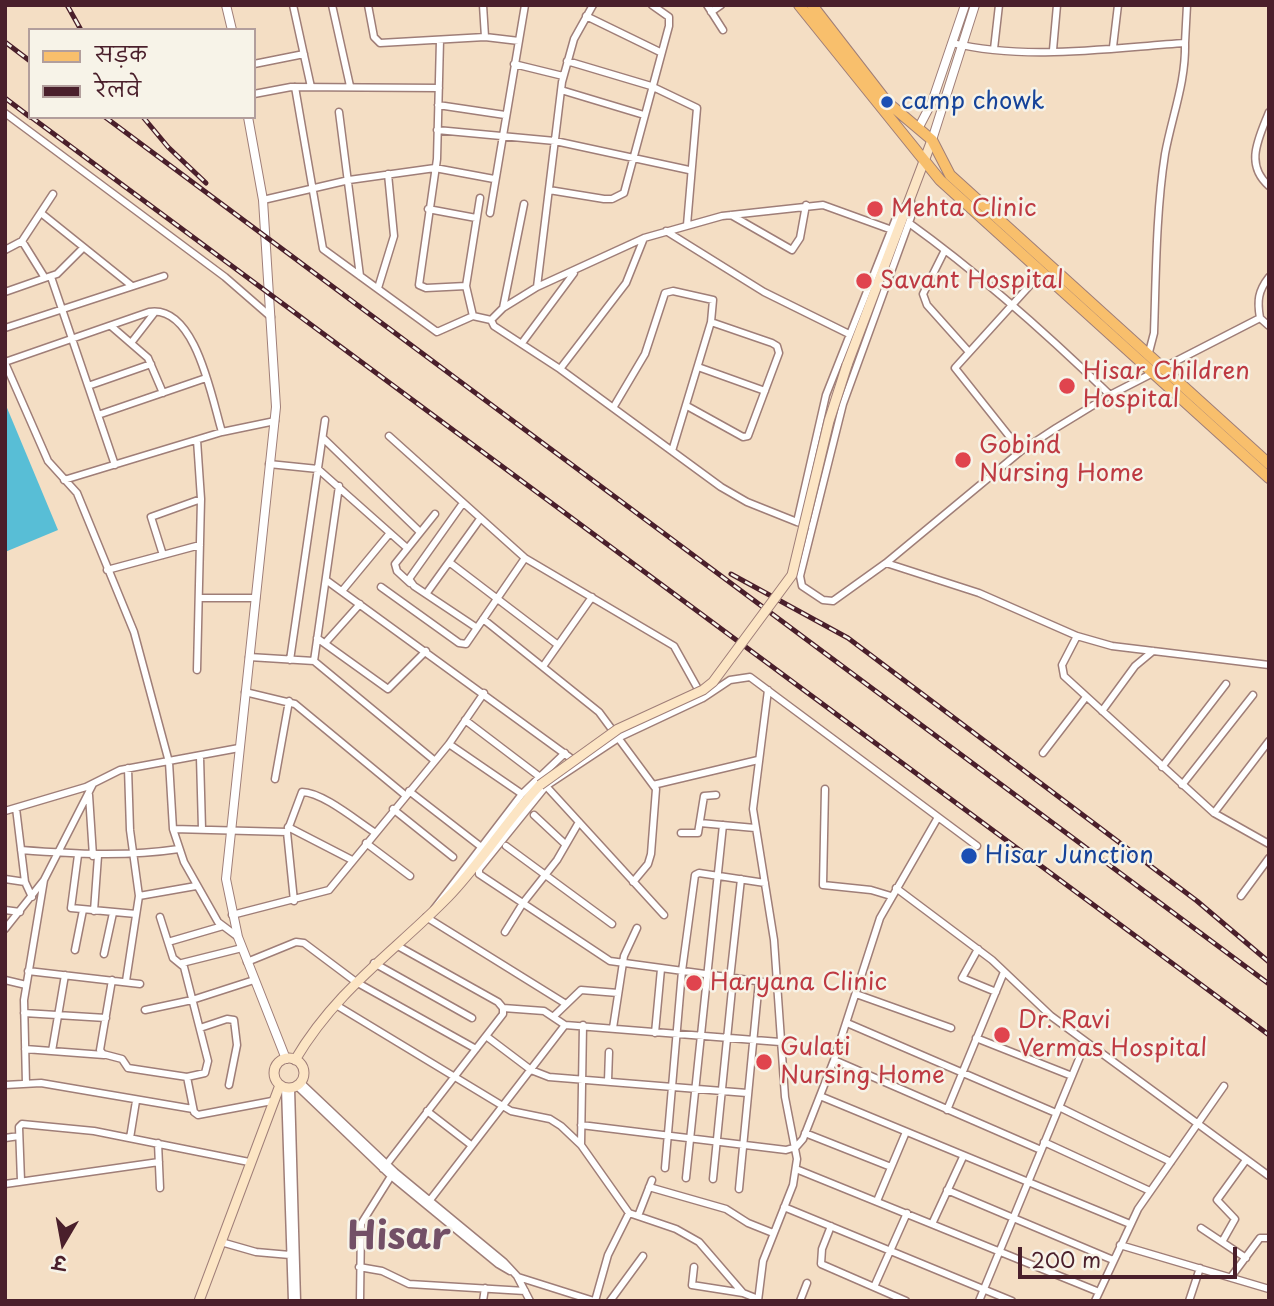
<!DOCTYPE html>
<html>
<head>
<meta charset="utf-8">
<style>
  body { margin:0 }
  #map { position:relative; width:1274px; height:1306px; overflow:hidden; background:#f4dec4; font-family:"Playpen Sans","Playpen Sans Deva",sans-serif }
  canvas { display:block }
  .frame { position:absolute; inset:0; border:7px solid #4a1f2b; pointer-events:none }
  .legend { position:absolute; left:28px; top:28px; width:228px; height:91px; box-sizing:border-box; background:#f7f3e8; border:2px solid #b29e9c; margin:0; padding:9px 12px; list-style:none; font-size:21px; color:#4a1f2b }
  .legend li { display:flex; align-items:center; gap:14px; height:35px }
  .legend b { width:35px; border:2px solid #b29e9c }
  .north { position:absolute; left:28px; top:1208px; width:70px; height:70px; -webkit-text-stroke:5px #f7f3e8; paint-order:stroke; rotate:190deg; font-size:19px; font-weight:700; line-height:28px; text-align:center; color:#4a1f2b }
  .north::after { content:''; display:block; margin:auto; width:24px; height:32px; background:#4a1f2b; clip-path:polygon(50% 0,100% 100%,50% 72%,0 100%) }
  .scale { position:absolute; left:1018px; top:1247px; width:219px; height:32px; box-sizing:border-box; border:4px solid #4a1f2b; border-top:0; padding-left:9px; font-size:21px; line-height:24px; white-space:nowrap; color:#4a1f2b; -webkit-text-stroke:5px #f7f3e8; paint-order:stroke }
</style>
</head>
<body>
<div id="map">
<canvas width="1274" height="1306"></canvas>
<div class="frame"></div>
<ul class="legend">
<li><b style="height:9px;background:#f8bf6c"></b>सड़क</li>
<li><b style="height:9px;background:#4a1f2b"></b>रेलवे</li>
</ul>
<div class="north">उ</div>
<div class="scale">200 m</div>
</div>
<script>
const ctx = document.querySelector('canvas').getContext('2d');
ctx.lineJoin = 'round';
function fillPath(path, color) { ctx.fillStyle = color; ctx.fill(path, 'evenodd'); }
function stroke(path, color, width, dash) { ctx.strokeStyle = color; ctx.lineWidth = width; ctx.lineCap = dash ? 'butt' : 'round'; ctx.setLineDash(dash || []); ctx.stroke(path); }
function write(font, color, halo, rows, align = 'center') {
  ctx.font = font + ' "Playpen Sans",sans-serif'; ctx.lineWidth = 5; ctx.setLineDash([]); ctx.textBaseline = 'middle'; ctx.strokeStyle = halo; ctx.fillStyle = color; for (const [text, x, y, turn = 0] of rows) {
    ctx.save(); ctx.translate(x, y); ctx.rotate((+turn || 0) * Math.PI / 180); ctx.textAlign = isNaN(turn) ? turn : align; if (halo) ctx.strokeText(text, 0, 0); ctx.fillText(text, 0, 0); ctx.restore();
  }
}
fillPath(new Path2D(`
  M5,403L58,530L5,552Z`), '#58bed6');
const minor = new Path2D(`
  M293,5L311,87
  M332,5L350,86
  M368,5L374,37L380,43L485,37L519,41
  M483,5L485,37
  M707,5L723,30
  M711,12L721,5
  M586,16L660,52
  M440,40L437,159L419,285L426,288L466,286L473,316L491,320
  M952,43C1026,61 1110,48 1185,43C1186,82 1172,116 1165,154C1156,212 1156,274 1154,333L1148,356
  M1185,43L1187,5
  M1113,47L1118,5
  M994,49L999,5
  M1053,50L1057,5
  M567,61L651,86L697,108L687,225
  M254,64L304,54
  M514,64L563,76
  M295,87L323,249L437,332L473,316
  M561,90L644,115
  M254,94L291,87L439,88
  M438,105L505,115
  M339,112L360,276
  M1269,112C1259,138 1244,164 1269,186
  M5,113L225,277L271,317
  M437,130L555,141L689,170
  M549,190L604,199H612L624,193L669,26V17L652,5
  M263,200L349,180L435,168L494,179
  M428,209L476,218
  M41,213L132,286
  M490,213L525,5
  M731,215L792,250L800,238L806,205
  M909,223C980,274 1047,334 1110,395
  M666,231L764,292L849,334
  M22,241L45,278L57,274L83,248
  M5,250L22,241L53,194
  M945,250L923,294L927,305L969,352
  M51,277L115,465
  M1269,277C1258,291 1257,301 1260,318L1269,326
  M466,286L480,198
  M537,287L562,82L574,39L593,5
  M378,288L394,236L388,174
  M5,292L45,278
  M503,308L524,204
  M111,326L148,358L163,393
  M5,328L164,276
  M131,343L155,312
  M522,343L574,273
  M5,362L149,312C196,304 212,400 222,432
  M5,363L48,461L77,493L134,632L169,762L173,829L184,862L218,922L238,937
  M698,367L765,391
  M560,369L626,283L644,238
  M88,386L151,364
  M687,406L743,437L748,436L779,353L777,346L772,343L711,322
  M613,408L645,354L665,293L673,291L713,300L711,322L672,451
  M98,415L206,378
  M389,436L525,558L674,646L703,698L730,680L750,677L977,846
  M323,438L420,532
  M197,440L201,499L197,670
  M1021,451L955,368L1042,272
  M269,464L318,469L407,548
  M64,480L222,432L275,421
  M463,503L409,579L414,586L477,628
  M797,522L747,502L721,487L560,369L494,326L491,320L503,308L537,287L644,238L722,216L823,205L892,230
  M811,526L797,522L826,395L898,213L911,201V217L843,404L800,576L802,586L823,600L833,601L886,563L1021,451L1056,428L1110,395L1260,318
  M163,555L151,517L201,499
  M449,562L558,645
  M886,563L979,593L1077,636L1112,646L1269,665
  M107,570L200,545
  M326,580L576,762
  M410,583L397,571L395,564L435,514
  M381,587L459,643L466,644L525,558
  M342,591L390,533
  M426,594L480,519
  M199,598H256
  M483,619L599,712L656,789L651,854L648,864L633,882
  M1077,636L1062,665L1064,676L1214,813L1269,844
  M317,638L388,689L426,651
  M326,642L360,604
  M249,657L314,661L435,761
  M290,660L325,420
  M314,661L339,486
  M544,665L592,597
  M245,692L295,704L405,795
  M703,698L620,737L546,786L479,869V874L610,961L778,984
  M1102,711L1135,666L1153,651
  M465,720L540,777
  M449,744L522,794
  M1043,753L1086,697
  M200,757L202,829
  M1162,767L1226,684
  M275,779L289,701
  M653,785L758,760
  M1182,785L1253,695
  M546,786L664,915
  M825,789L823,885L871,890L891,896
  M409,791L480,846
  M89,795L93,856
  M16,808L25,882
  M393,809L453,857
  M5,811L86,787L120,770L239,748
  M1214,813L1269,741
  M534,815L565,844
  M700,823L755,828
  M288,827L352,860
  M173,829L287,832
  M681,833H698L704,796L716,795
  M366,843L410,876
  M506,846L612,924
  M21,850C75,854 125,857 179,849
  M78,855L71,908L136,914
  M5,879L25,882L32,897
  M896,888L992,960L1051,1016L1269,1176
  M139,896L196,886
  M1241,896L1269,858
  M294,901L287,832L302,792C322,792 357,821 374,832
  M434,909L522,794L565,753
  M5,910L20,912
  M94,911L98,856
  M232,915L329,890L449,744L484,693
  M426,917L566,1004
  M5,929L44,880L93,784
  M505,932L523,903L557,860L579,822
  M168,942L223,926
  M978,949L962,978L996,992
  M75,950L83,910
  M104,954L113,913
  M247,962L296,942L304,943L356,982L476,1049
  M182,963L242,948
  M374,963L472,1018
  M28,971L140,984
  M730,979L741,879
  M5,980L26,985
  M112,980L100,1050L103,1054L122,1059L128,1068L187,1077L205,1073L208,1061L184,967L173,958L160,917
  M126,981L139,896L130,830L128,768
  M856,994L951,1028
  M336,1005L511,1111L550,1119L561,1126L581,1145L629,1213L676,1229L699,1242L743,1293L758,1299
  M503,1008L544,1011L565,1025
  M145,1010L192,1000L254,980
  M24,1013L106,1018
  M554,1016L581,990L618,993
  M847,1023L1056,1113
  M200,1028L227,1019L234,1020L237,1045L229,1085
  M613,1028L624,956L637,928
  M655,1033L661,969
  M486,1036L531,1070L549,1077L747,1093
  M976,1038L1072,1076
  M25,1049L104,1055
  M52,1051L65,975
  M834,1060L1041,1150
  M187,1077L194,1112L198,1115L272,1101
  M608,1081L609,1052
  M301,1083L395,1172L504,1262L517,1276L530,1301
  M26,1084L24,1000L44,880
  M5,1085L41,1083L193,1109
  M297,1086L391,1176L498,1264L510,1271
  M285,1088L292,1301
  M291,1088L297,1301
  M820,1096L1130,1224
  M1059,1107L1171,1162
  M947,1110L1004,972
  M427,1111L471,1145
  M581,1125L786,1150L796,1147L803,1139L834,1060L880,918L937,819
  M805,1133L891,1167
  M5,1138L19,1136
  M130,1138L136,1101
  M1044,1142L1150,1191
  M158,1143L160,1188
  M581,1145L583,1025
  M665,1168L682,971L695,875L699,873L765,883
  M383,1169L503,1014V1008L498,1002L396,945
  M796,1169L1099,1292
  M686,1178L723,825
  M713,1179L733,979
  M21,1181L19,1127L22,1124L94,1131L249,1162
  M5,1184L159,1162
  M649,1187L726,1209L748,1223L773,1233
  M739,1189L759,981
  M947,1190L1113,1260
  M877,1201L906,1132
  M427,1204L565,1025L780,1042
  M784,1207L1012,1301
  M638,1216L652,1180
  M932,1224L963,1157
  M831,1226L822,1249L821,1264L906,1301
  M1201,1228L1246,1258
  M221,1242L256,1252L290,1255
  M1222,1242L1235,1219L1217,1200L1246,1160
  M1120,1245L1269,1289
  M359,1267L382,1271L409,1284L525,1291
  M694,1267L692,1285L743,1293
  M518,1277L594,1301
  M1231,1277L1260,1238H1269
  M874,1287L907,1213
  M360,1301L361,1224L393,1173
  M483,1301L485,1288
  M595,1301L608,1255L629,1213
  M610,1301L643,1256
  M758,1301L763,1261L793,1185L797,1159L785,1097L774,940L753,809L768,690
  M800,1301L807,1283
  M979,1301L1086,1042
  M1095,1301L1138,1209L1224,1086
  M1189,1301L1200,1268`);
const tertiary = new Path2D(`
  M226,5L232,30
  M248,117L263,200L276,407L226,879L238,937L286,1059
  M919,127L932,102L965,5
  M932,140L975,5`);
const secondary = new Path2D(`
  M847,365L932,140
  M274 1073a15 15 0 1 1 30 0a15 15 0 1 1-30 0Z
  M295,1060C337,989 393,953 448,897C481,863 507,820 540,785
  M199,1301L280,1085`);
const primary = new Path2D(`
  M799,5L940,180L1269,478
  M812,5L887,102L932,140L950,175L1269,464`);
stroke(minor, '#9f7e78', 9);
stroke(tertiary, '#9f7e78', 10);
stroke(secondary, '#9f7e78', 11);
stroke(primary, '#9f7e78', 12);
stroke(minor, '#fff', 6);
stroke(tertiary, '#fff', 8);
stroke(secondary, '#fce5c4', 9);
stroke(primary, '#f8bf6c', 10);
const rail = new Path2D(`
  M67,5L81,30
  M5,42L30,61
  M5,98L30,117
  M31,117L1269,1035
  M105,117L1269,984
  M143,117L168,147L206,183
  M731,574L848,638L1197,901L1269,962`);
stroke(rail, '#4a1f2b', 5);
stroke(rail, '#f7f3e8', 2.5, [8]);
const secondaryBridge = new Path2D(`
  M540,785L618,729L703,690L713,682L792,575L829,421L847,365`);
stroke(secondaryBridge, '#9f7e78', 11, []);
stroke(secondaryBridge, '#fce5c4', 9);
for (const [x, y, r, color] of [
  [887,102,7,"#1a4fb4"],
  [875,209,9,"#e0444e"],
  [864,281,9,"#e0444e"],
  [1067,386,9,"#e0444e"],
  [963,460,9,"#e0444e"],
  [969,856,9,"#1a4fb4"],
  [694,983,9,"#e0444e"],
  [1002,1035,9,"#e0444e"],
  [764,1062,9,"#e0444e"]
]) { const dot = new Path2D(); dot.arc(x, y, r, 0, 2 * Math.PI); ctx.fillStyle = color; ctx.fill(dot); stroke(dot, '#f7f3e8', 2.5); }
write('24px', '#164399', '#f7f3e8', [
  ["camp chowk",901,102],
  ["Hisar Junction",985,856]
], 'left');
write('24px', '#be3a42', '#f7f3e8', [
  ["Mehta Clinic",891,209],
  ["Savant Hospital",880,281],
  ["Hisar Children",1083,372],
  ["Hospital",1083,400],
  ["Gobind",979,446],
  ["Nursing Home",979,474],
  ["Haryana Clinic",710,983],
  ["Dr. Ravi",1018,1021],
  ["Vermas Hospital",1018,1049],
  ["Gulati",780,1048],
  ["Nursing Home",780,1076]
], 'left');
write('bold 38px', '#735067', '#f7f3e8', [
  ["Hisar",399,1239]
]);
</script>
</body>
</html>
